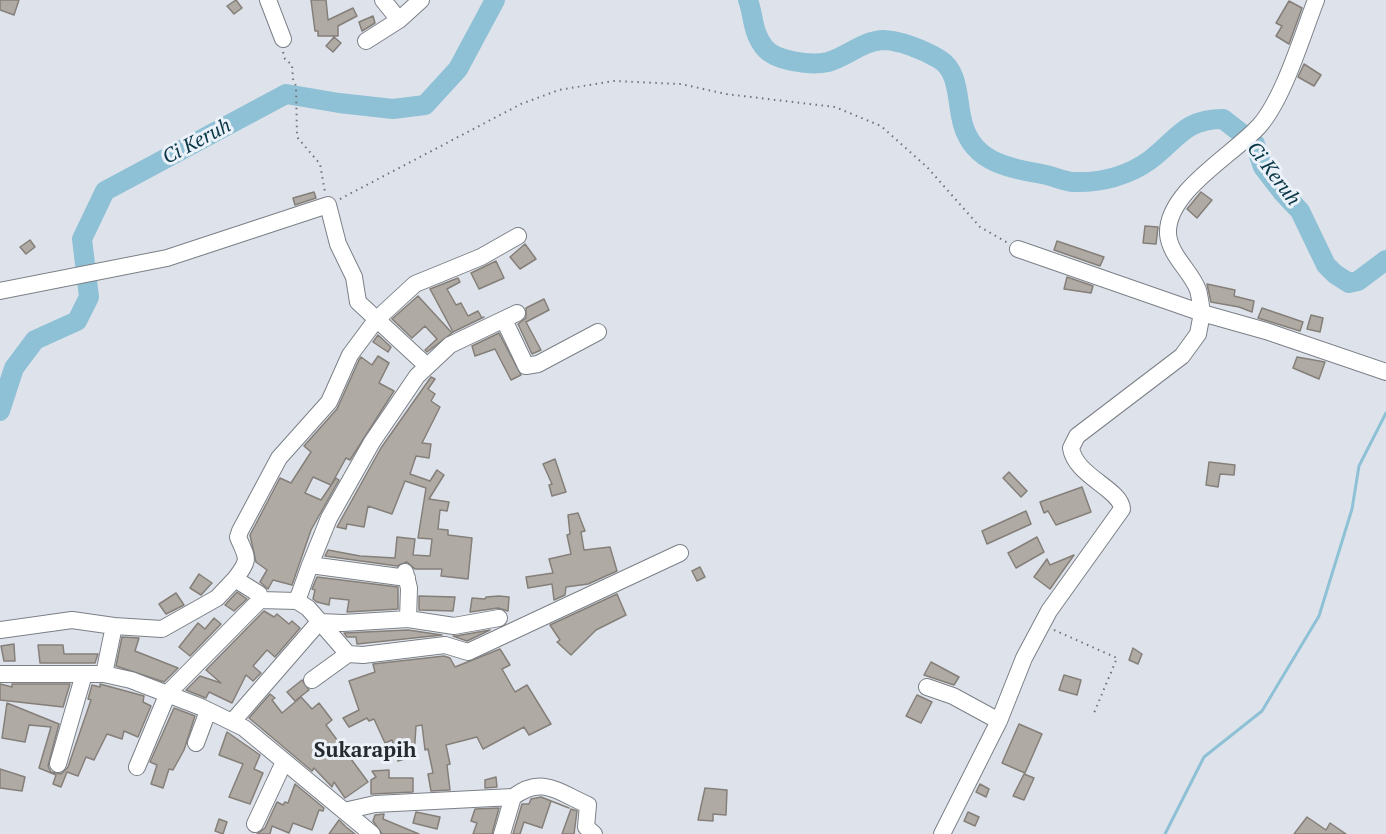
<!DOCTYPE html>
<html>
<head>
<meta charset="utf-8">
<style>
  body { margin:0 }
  canvas { display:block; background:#dee3eb }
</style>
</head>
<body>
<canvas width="1386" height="834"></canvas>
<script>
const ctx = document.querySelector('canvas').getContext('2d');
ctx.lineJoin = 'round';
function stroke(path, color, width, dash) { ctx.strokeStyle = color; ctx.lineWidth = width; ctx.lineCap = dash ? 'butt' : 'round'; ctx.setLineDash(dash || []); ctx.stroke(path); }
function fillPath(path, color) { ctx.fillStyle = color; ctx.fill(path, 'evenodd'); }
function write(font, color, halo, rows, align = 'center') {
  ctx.font = font + ' "PT Serif",serif'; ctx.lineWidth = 6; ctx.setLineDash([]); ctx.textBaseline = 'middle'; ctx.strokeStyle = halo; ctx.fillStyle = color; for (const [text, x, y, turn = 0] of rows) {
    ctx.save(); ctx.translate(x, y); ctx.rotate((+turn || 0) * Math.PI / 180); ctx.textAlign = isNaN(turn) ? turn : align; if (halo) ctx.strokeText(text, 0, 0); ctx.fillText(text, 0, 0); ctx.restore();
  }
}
stroke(new Path2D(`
  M1165,834L1204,757L1262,711L1319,616L1352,509L1359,466L1386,413`), '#8ec1d5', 3);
stroke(new Path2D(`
  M748,0C754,16 752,32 764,47C774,61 811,66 828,62C847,57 862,41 883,40C899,40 924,50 939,59C958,70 957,96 961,116C969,161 1004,167 1042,174C1053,176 1063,181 1073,182C1100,183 1128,176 1150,160C1178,139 1184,119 1223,119L1255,144L1263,167L1283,193L1300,211L1326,265L1335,274L1349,283L1358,281L1386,260
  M0,411L14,368L35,340L77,321L89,297L82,239L105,191L286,94L339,103L393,109L425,105L458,69L495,0`), '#8ec1d5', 20);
const building = new Path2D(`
  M0,0H19L14,15L0,10Z
  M236,0L242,8L234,14L227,6Z
  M311,0H326L328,20L353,8L357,16L338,26V36H318V31H315Z
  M1289,1L1302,8L1289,44L1276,36L1282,26L1276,23Z
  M373,16L375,23L362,31L359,22Z
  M334,37L341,43L333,52L326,46Z
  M1304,64L1321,75L1314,86L1298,77Z
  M314,192L316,198L295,205L293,198Z
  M1201,192L1212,200L1197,218L1187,209Z
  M1145,226L1158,227L1156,244L1143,243Z
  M30,240L35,247L26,254L20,247Z
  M1057,241L1104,257L1100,266L1054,250Z
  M525,244L536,259L520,269L510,257Z
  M496,261L504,278L479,289L471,273Z
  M1067,277L1093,286L1091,293L1064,289Z
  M458,278L460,282L447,289L456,305L461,303L468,316L478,311L482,318L484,317L453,332L430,289Z
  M1207,284L1235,290L1234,296L1254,301L1252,312L1239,307L1211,302Z
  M418,296L452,333L427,352L425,350L437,339L425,326L412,338L392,319Z
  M544,299L549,310L526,322L541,350L532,354L518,324L526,318V308Z
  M1262,308L1303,322L1300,331L1258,318Z
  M1311,315L1323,318L1320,332L1307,329Z
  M499,333L521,375L511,380L495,349L475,356L472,346Z
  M378,335L391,347L388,352L373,342Z
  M378,356L389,363L379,383L394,391L350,460L346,458L331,485L313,477L305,493L321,500L336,478L339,480L311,530L292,585L273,580L268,589L260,582L267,570L256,562L250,535L280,478L291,483L311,452L304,446L337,409L359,360L361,357L372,365Z
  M1297,357L1325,362L1319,379L1293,368Z
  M431,377L435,379L428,389L435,394L431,401L440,407L422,443L431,444L429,458L416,456L410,474L430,481L437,470L444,475L429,499L449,502L447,511L440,510L438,529L448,530V535L472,538L468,579L441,576L442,569H415L407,562L397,566L325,556L328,550L360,556L395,558L397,537L415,539L413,555L430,556L432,539L418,538L426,488L405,481L392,514L368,506L364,527L347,524L346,529L337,527L381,448Z
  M555,459L566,492L552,496L549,485L552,484L543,464Z
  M1209,462L1235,465L1234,475L1220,474L1218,487L1206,485Z
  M1009,472L1027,491L1021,497L1003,478Z
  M1082,487L1091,512L1056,525L1048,511L1044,513L1040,502Z
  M1026,511L1031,524L987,544L982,531Z
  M578,513L585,531L581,532L584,550L610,547L617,571L588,584L566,587L565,595L554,600L552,584L528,588L526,577L553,573L549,559L571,554L567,535L570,534L568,515Z
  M1037,537L1044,552L1016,568L1008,553Z
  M1074,555L1050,589L1034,577L1047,559L1050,565Z
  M700,567L705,577L697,581L692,571Z
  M199,574L212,583L201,595L190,588Z
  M317,577L398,587V609L347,612L349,600L330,598L329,605L317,602L313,599L315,590L312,589Z
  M237,592L247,599L234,611L225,605Z
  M176,593L184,605L166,614L159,604Z
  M617,594L626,615L596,630L571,655L557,642L560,640L550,625Z
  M419,596L455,597L453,611L419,610Z
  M499,596L509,597L508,611L498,608L470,612L472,598L485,599L486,597Z
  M264,611L274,617L277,614L289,624L292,621L300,628L275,657L267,650L253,666L261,673L253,681L246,675L232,703L209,692L206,698L186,690L200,676L221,683L206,670Z
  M214,618L221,624L190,656L179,647L198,623L205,629Z
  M408,630L442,635L357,644L356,637H347L344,633Z
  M490,630L467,641L453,636H456Z
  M122,637L139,638L135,651L178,668L164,682L116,666Z
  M14,644L15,661H4L1,646Z
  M38,645H63L64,654H98L95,663H40Z
  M1133,648L1142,654L1138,664L1129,660Z
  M500,649L510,665L502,669L515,692L527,685L551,724L529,735L524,727L483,749L477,737L446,745L450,764L447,765L450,790L431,791L428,774L433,773L428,749L425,750L422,725L416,726L414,756L398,761L392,740L385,743L374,719L369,721L367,718L349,727L343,718L359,710L349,681L375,672L373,664L444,656L450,658L455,667Z
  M931,662L959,677L954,685L924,675Z
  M1064,675L1081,680L1077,695L1059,690Z
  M302,680L309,690L295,701L287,692Z
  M0,684L12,687V684H70L63,707L0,700Z
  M100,684L144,696L143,702L151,706L138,737L124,731L122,739L107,734L94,760L86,757L78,776L67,772L61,787L53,784L56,775L39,768L51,727L29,725L25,742L2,738L7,703L59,724L48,766L51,772L61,774L68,767L91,700L88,699L92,685L100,687Z
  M270,694L275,698L272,700L282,713L301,697L312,709L319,703L332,720L326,725L368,782L345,798L334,782L332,787L314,768L312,771L249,718Z
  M917,695L932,702L921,723L906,716Z
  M174,708L195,716L184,750L173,770L169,769L163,788L151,784L157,765L150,762Z
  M1019,724L1042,734L1025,773L1002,763Z
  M227,732L260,755L254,769L263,773L250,804L229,797L243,764L219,755Z
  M0,769L25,777L22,791L0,788Z
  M389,770V778H413V792L371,794V780L376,777L372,771Z
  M1024,774L1034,778L1024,800L1013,796Z
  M496,777L497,787L485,788V780Z
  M295,784L324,808L323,811L319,810L312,830L293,823L289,833L272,826L270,834H257L265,828L277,802L283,805L285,802L288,803Z
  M980,784L989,789L986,797L976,792Z
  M705,788L727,790L726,815L713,814V821L698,820Z
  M541,797L569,808L551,801L542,828L524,822L520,834H513L522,804H529L531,799Z
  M499,808L492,834H473L477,823L471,821L475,809Z
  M571,809L577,811L574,834H562Z
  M416,812L440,817L437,829L413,823Z
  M968,812L979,817L975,826L964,821Z
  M384,814L383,819L419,834H382L373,821L375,815Z
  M1307,817L1326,830L1330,823L1346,834H1294Z
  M219,819L227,822L223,834L215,831Z
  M339,820L346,827L355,834H329Z`);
fillPath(building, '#b0aaa4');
stroke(building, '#857f79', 1.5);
const minor = new Path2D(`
  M268,0L283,39
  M383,0L399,20
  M366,41L399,20L421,0
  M1018,249L1202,313C1201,306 1200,297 1198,290C1191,271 1170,256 1168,234C1166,191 1235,154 1260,125C1284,97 1302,36 1316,0
  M0,291L167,258L328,205L338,244L354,277L358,302L426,365
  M504,320L526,366L538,364L598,332
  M310,565L329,518L372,442L417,376L450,345L517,313
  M235,579C251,558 247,559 238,537L240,531L279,458L329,402L350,355L376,320L415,284L481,257L518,236
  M297,601L310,565L407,578
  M408,619L454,626L499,618
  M0,630L72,620L114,626
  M0,674H104L131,680L201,707L244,728L372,834
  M104,674L114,626L162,629L217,598L235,579L259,594L260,600
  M312,680L348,654L363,655L445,645L468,652L680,553
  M927,687L953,696L999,721
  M233,721L319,622L343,623L408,619L409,588L405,572
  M196,743L208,711
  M58,764L84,674
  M137,767L168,693L260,600L297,601L308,608L348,654
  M344,811L375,804L513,797C542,775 558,792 588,805L586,827L594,834
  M255,824L284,762
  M502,834L513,797
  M942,834L999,721L1024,658L1049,611L1122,509C1121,489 1075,476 1071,448L1077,436L1182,356L1198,334L1202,313L1266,331L1386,372`);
stroke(minor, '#7b8087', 18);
stroke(new Path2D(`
  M283,52L285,59L292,65L293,79L296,86L297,137L320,164L325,192
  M340,199L521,104L559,90L613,81L681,84L726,94L835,107L881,126L927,167L980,227L1008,243
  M1054,630L1117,658L1094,713`), '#6f7277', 2, [1.5, 4.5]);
stroke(minor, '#fff', 16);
write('italic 20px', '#093746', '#ebf1f8', [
  ["Ci Keruh",197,142,-28],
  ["Ci Keruh",1273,174,53]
]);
write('bold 21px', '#262a2f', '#ebf1f8', [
  ["Sukarapih",365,751]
]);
</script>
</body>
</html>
